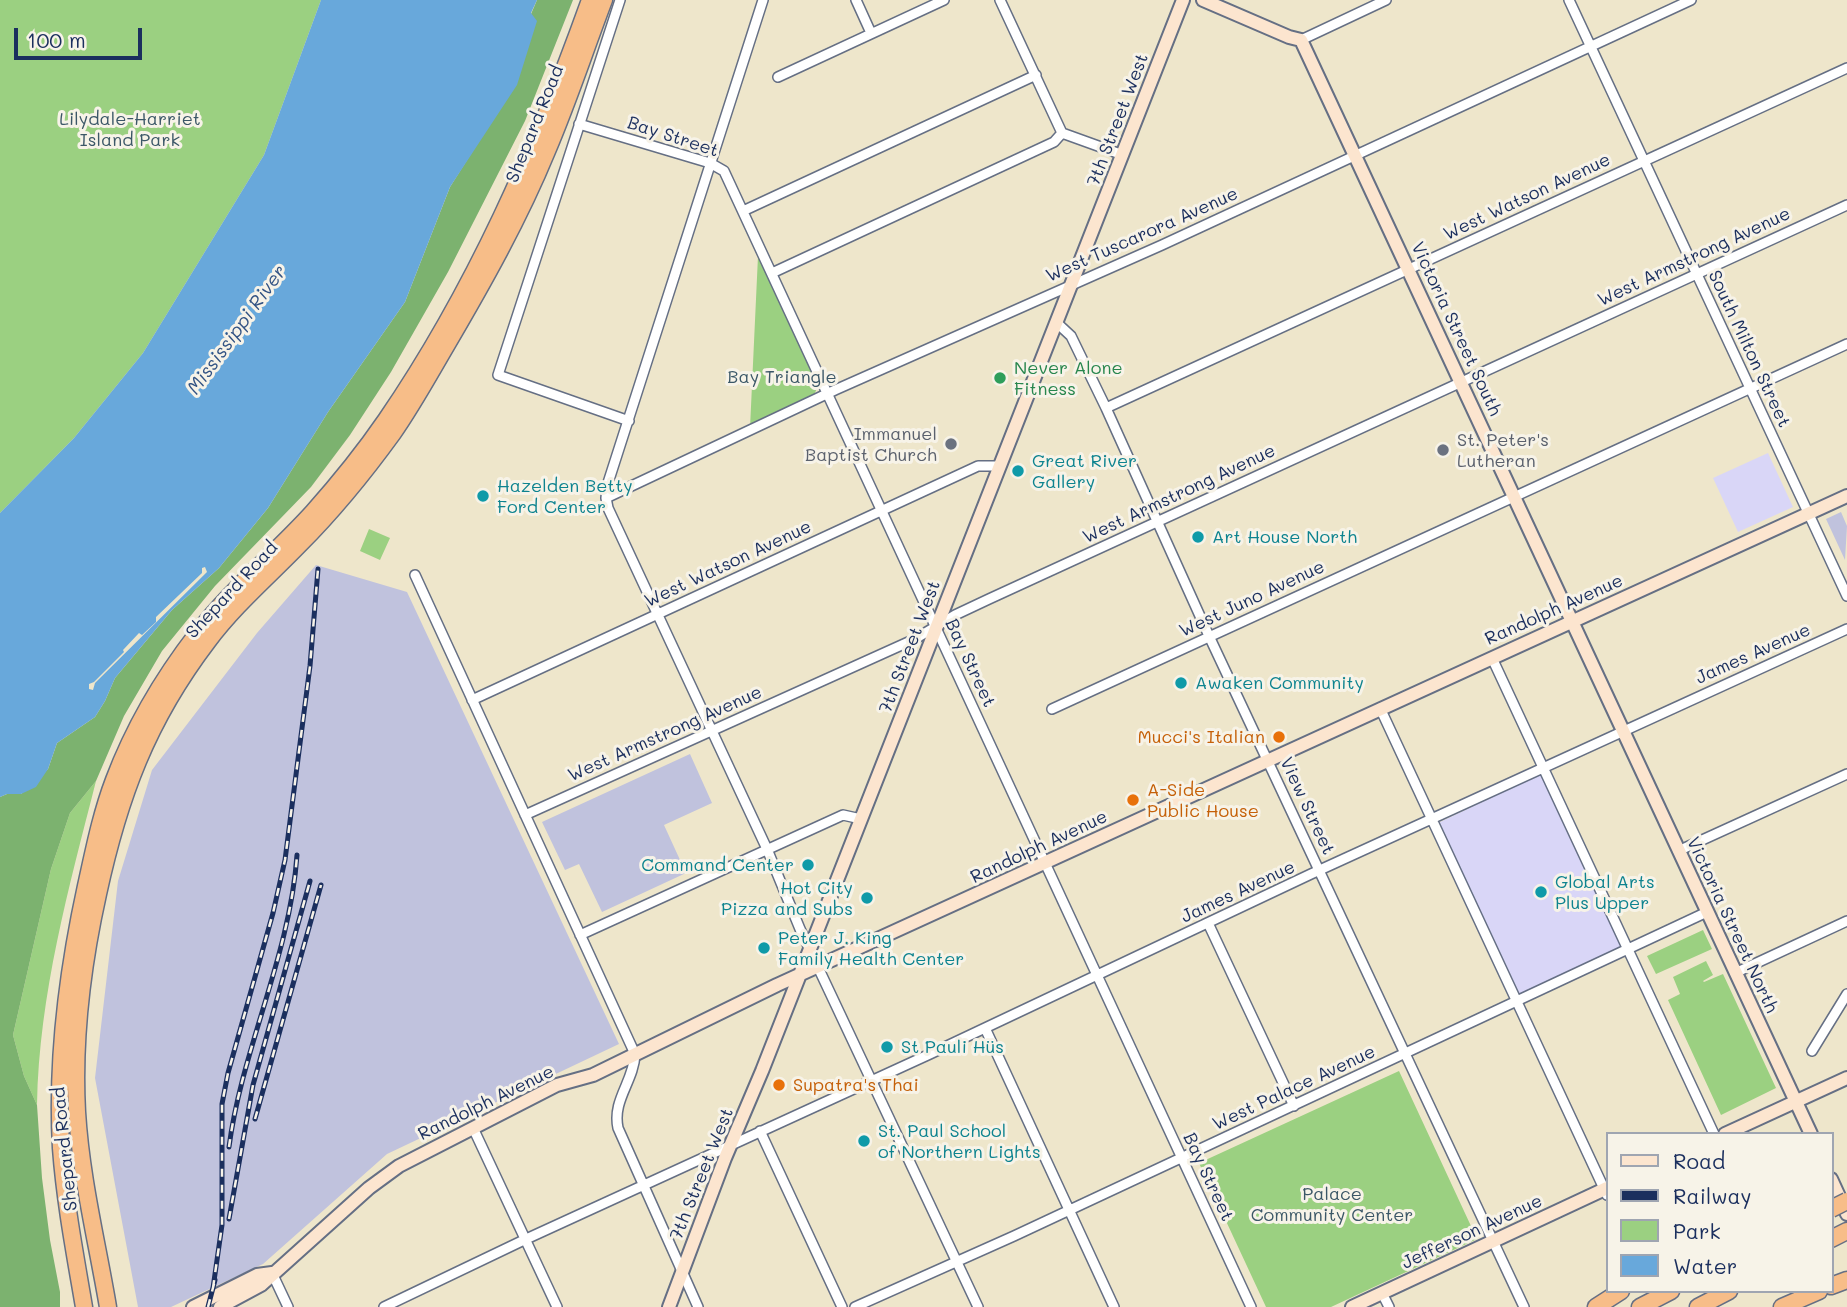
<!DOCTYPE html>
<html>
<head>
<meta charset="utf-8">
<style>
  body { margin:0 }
  #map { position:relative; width:1847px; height:1307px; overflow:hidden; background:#eee6cb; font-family:Mali,sans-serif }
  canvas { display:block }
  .legend { position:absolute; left:1606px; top:1132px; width:228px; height:161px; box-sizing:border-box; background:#f7f3e8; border:2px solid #9fa5b1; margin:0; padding:9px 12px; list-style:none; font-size:21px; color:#1b2f5e }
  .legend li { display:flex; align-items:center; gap:14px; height:35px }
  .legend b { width:35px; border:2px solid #9fa5b1 }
  .scale { position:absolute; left:14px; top:28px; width:128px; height:32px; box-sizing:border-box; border:4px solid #1b2f5e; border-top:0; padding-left:9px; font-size:21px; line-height:24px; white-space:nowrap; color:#1b2f5e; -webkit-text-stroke:5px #f7f3e8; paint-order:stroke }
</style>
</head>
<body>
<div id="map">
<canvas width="1847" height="1307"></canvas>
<ul class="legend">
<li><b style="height:9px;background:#fce5cf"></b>Road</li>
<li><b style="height:9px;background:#1b2f5e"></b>Railway</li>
<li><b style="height:19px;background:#9bd081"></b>Park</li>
<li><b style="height:19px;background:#68a8db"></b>Water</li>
</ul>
<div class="scale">100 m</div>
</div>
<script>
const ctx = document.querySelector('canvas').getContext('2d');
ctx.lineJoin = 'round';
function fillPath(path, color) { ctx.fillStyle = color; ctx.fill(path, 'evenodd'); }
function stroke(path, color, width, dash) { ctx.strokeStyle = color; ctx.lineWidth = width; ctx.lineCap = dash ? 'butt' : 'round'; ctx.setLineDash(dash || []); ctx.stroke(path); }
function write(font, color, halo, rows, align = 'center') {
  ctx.font = font + ' Mali,sans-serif'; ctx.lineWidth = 6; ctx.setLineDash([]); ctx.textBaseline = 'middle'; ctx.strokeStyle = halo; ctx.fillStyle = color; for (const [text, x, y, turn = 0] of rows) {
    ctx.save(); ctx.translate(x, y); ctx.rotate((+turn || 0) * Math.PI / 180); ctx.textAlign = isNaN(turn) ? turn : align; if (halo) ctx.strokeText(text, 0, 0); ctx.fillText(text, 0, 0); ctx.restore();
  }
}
fillPath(new Path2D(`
  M1768,453L1793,507L1738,532L1713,478Z
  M1541,774L1622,946L1520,995L1438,823Z`), '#d9d6f7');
fillPath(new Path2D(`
  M1841,512L1847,526L1845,560L1826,519Z
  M316,565L407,592L619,1044L387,1154L263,1264L171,1307H138L95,1078L118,881L152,770L257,633Z
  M690,754L712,803L664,825L686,873L602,912L579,864L565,870L542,822Z`), '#c0c2dd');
fillPath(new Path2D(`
  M0,0H321L264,155L143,353L74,438L0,513Z
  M758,256L818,386L814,395L750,428Z
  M369,529L390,538L380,560L360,551Z
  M96,781C69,887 39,994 37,1105L24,1076L13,1035L51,869L70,813Z
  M1703,930L1712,949L1656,974L1647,956Z
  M1706,961L1713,975L1703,981L1704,982L1723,974L1776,1088L1721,1115L1668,1000L1680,994L1673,977Z
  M1399,1071L1477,1239L1331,1307H1266L1199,1163Z`), '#9bd081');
fillPath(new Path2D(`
  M537,0H573L525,121L448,272L391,372L350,435L311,487L215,586L162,651L124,716L96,781L70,813L51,869L13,1035L24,1076L37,1105L42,1178L50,1240L60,1292V1307H0V797L7,794H21L48,769L57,743L95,717L105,701L115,678L172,610L219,568L268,508L328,412L405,302L450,187L472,152Z`), '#7cb26f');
fillPath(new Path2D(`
  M321,0H537L531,13L537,21L517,85L450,187L405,302L328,412L268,508L219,568L172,610L115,678L105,701L95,717L57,743L48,769L36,787L21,794H7L0,797V513L74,438L143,353L264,155Z`), '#68a8db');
fillPath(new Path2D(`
  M205,567L207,572L95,683L93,690L89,689V684L94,682L124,652L123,650L139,633L142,635L156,622V617L202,573V568Z`), '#eee6cb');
const street = new Path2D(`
  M620,0L498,375L629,421
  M763,0L607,486L606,498L608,508L767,849L800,929L978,1307
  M856,0L871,33
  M1000,0L1062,133L1123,155
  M1569,0L1847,596
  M1301,40L1386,0
  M778,77L944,0
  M579,124L710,163L724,171L1251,1307
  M743,211L1036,75
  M772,273L1054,142L1062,133
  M1057,323L1071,336L1106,408L1209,636L1524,1307
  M1106,408L1847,68
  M606,498L835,390L1162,245L1691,0
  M415,575L635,1054C634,1081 612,1100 618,1128L698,1307
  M1492,658L1714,1134
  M472,700L978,466H1000
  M1380,708L1607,1195
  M1052,709L1847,344
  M525,815L915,639L955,615L989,599L1847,205
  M1678,851L1847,774
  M1208,923L1294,1106
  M580,935L843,815L861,819
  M1735,973L1847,921
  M985,1028L1114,1307
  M1812,1051L1847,994
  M474,1130L557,1307
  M760,1131L842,1307
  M272,1273L288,1307
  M1382,1293L1389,1307
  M384,1307L524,1240L930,1054L1311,874L1847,629
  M855,1307L1014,1236L1707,912`);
const secondary = new Path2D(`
  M1203,0L1289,37L1301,40L1811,1134
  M1725,1134L1847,1078
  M1831,1179L1847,1214
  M193,1307L257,1275L272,1273
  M220,1307L261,1285L369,1188L399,1166L557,1085L593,1075L777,985L1847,496
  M669,1307L725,1158L762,1071L1183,0
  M1352,1307L1607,1188`);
const highway = new Path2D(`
  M1831,1239L1847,1231
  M1831,1286L1847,1280
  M84,1307C75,1254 65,1202 61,1148C56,1059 67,973 86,886C94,850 101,814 114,780C134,727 163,678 197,634C231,589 275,554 313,512C339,483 364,452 386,420C475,290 537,148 590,0
  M108,1307C97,1242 81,1178 77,1112C73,1038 82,966 98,894C119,797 147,721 208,641C234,606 268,577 299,545C333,511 364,473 393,433C412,406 429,375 446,346C483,283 519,219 547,151C568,102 585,50 604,0
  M1596,1307L1621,1291
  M1640,1307L1671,1291
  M1698,1307L1729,1291
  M1782,1307L1819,1291`);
stroke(street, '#656f84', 12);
stroke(secondary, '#656f84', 16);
stroke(highway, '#656f84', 19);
stroke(street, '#fff', 9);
stroke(secondary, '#fce5cf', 12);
stroke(highway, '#f7bd88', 16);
const rail = new Path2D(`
  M255,1119L321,885
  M229,1147C242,1048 290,956 297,855
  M229,1219L253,1085L310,881
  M213,1288L222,1225V1104L228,1073L273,913L285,860L310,666L318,569
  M208,1307L215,1280`);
stroke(rail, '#1b2f5e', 5);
stroke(rail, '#f7f3e8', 2.5, [8]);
const highwayBridge = new Path2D(`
  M1831,1209L1847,1201`);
stroke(highwayBridge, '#656f84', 19, []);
stroke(highwayBridge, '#f7bd88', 16);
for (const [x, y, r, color] of [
  [1000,378,7,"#2e9e5b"],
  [951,444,7,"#6b7280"],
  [1443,450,7,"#6b7280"],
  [1018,471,7,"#0f9aa8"],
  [483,496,7,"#0f9aa8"],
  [1198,537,7,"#0f9aa8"],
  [1181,683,7,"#0f9aa8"],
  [1279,737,7,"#e8710a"],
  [1133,800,7,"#e8710a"],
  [808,865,7,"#0f9aa8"],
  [1541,892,7,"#0f9aa8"],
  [867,898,7,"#0f9aa8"],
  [764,948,7,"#0f9aa8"],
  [887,1047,7,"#0f9aa8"],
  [779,1085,7,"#e8710a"],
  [864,1141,7,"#0f9aa8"]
]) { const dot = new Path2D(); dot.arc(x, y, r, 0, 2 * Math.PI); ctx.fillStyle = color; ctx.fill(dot); stroke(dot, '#f7f3e8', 2.5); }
write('18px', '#3b5767', '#f7f3e8', [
  ["Lilydale-Harriet",130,119],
  ["Island Park",130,140],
  ["Bay Triangle",782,377],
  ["Palace",1332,1194],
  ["Community Center",1332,1215]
]);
write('18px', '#1b2f5e', '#f7f3e8', [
  ["7th Street West",1118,120,-69],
  ["Shepard Road",535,124,-68],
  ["Bay Street",673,137,18],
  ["West Watson Avenue",1527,197,-25],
  ["West Tuscarora Avenue",1142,235,-24],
  ["West Armstrong Avenue",1694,257,-25],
  ["Victoria Street South",1456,329,65],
  ["South Milton Street",1749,349,65],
  ["West Armstrong Avenue",1179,494,-25],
  ["West Watson Avenue",728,564,-25],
  ["Shepard Road",232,590,-47],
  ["West Juno Avenue",1252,599,-25],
  ["Randolph Avenue",1554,610,-24],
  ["7th Street West",910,647,-69],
  ["James Avenue",1753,654,-24],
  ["Bay Street",970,663,65],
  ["West Armstrong Avenue",665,734,-24],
  ["View Street",1307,806,65],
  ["Randolph Avenue",1039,847,-25],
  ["James Avenue",1238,892,-25],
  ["Victoria Street North",1732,925,65],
  ["West Palace Avenue",1294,1088,-25],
  ["Randolph Avenue",486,1103,-26],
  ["Shepard Road",65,1149,-96],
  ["7th Street West",702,1174,-68],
  ["Bay Street",1208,1177,65],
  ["Jefferson Avenue",1472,1232,-25]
]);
write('18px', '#27864d', '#f7f3e8', [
  ["Never Alone",1014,368],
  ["Fitness",1014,389]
], 'left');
write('18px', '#5b616d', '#f7f3e8', [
  ["Immanuel",937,434],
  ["Baptist Church",937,455],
  ["St. Peter's",1457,440,"left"],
  ["Lutheran",1457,461,"left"]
], 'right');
write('18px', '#0d838f', '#f7f3e8', [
  ["Great River",1032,461],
  ["Gallery",1032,482],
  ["Hazelden Betty",497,486],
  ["Ford Center",497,507],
  ["Art House North",1212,537],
  ["Awaken Community",1195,683],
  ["Command Center",794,865,"right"],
  ["Global Arts",1555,882],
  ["Plus Upper",1555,903],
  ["Hot City",853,888,"right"],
  ["Pizza and Subs",853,909,"right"],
  ["Peter J. King",778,938],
  ["Family Health Center",778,959],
  ["St Pauli Hüs",901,1047],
  ["St. Paul School",878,1131],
  ["of Northern Lights",878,1152]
], 'left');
write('18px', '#c56008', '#f7f3e8', [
  ["Mucci's Italian",1265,737,"right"],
  ["A-Side",1147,790],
  ["Public House",1147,811],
  ["Supatra's Thai",793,1085]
], 'left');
write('italic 19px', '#325384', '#f7f3e8', [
  ["Mississippi River",237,330,-54]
]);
</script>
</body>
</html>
